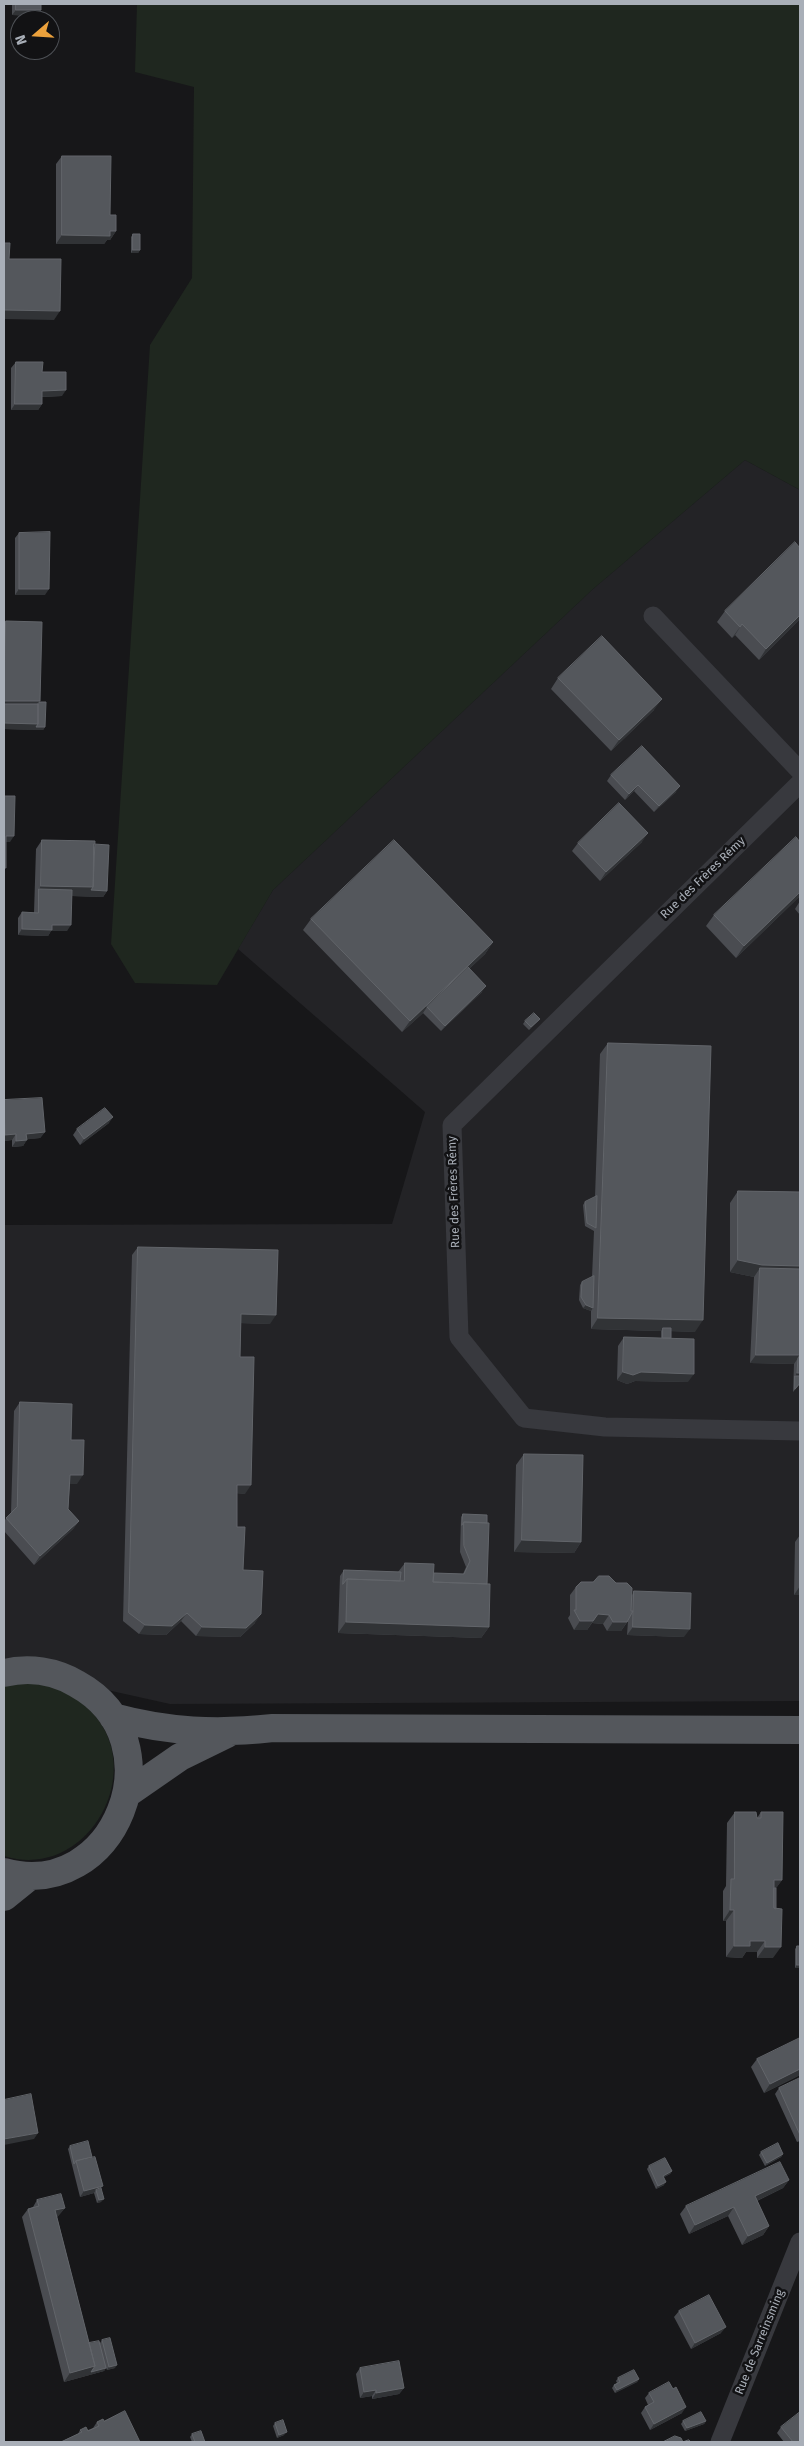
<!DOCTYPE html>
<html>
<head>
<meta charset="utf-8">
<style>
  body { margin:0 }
  #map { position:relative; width:804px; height:2446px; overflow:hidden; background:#171719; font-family:"Fira Sans",sans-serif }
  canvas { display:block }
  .frame { position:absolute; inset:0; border:5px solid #a9afb8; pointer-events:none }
  .north { position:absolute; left:10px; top:10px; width:50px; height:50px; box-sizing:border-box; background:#121214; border:1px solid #4e5156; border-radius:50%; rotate:251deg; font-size:14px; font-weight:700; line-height:20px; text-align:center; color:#a9afb8 }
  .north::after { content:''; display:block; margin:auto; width:18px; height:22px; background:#eba13c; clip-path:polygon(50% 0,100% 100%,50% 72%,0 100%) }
</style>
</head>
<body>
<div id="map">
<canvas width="804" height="2446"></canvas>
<div class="frame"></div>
<div class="north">N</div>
</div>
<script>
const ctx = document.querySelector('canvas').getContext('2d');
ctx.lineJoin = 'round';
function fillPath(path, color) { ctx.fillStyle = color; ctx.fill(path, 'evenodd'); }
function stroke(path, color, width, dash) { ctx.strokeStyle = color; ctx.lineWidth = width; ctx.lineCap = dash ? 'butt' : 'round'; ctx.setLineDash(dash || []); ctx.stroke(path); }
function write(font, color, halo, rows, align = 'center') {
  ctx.font = font + ' "Fira Sans",sans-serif'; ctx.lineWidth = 5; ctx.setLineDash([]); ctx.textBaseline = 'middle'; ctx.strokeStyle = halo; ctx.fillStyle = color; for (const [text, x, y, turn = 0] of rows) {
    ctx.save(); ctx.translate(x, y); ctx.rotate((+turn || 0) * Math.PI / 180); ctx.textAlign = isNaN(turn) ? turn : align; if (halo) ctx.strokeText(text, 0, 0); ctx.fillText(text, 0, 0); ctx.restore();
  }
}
fillPath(new Path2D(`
  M745,460L800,490V1701L170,1704L4,1667V1225L392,1224L425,1112L238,949L273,890L593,589Z`), '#232326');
fillPath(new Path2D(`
  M137,4H800V490L745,460L593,589L273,890L217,985L135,983L111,944L150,345L192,278L194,87L135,72Z
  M33,1681C43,1684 56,1686 66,1691C72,1694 78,1701 84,1705C154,1763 90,1883 4,1856V1685Z`), '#1f271f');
stroke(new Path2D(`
  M653,616L800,771
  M800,783L452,1125L459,1337L524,1418L605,1427L800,1431
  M720,2442L800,2242`), '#38393e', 19);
stroke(new Path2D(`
  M4,1673C29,1667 55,1671 77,1684C180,1741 115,1903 4,1872
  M113,1717C168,1732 217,1734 273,1728L800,1730
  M128,1793L180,1757L227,1734
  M4,1897L30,1876`), '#54575c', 28);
fillPath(new Path2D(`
  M12,4H41V10L37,16L12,15Z
  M62,156L110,215L116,231L110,240H107L104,244H56V164Z
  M133,234L140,250L138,253H131V237Z
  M16,362L42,372L62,396L42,397V404L38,410H11V368Z
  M19,533L45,595H15V538Z
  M800,548V619L759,660L735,635L732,638L717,622L725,611Z
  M6,621L40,701L45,727L43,730L4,729V624Z
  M558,678L654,710L611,751L551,689Z
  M611,775L676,792L654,812L634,791L625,800L607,781Z
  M42,840L94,844L107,891L103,897L72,896L67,931H51L48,936L18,935V918L22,912L34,913L36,849Z
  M642,842L600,881L572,851L578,843Z
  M800,896L736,958L706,926L714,915Z
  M800,901V915L795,909Z
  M311,919L493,942L485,954L469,969L482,992L441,1031L423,1013L402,1032L303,930Z
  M540,1019L529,1030L523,1024L525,1021Z
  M608,1043L695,1332L671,1331V1338L688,1382L635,1381L627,1384L617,1380L618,1346L624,1337L661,1338V1331L591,1329V1311L583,1308L579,1300L580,1285L582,1282L592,1277L594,1231L585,1226L583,1205L585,1202L595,1197L600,1054Z
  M4,1100L45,1132L40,1138L27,1139L23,1146L12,1147V1140L4,1141Z
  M109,1123L80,1145L73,1135L77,1129Z
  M738,1191L800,1192V1384L793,1392L794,1364L750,1363L754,1277L730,1272V1203Z
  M138,1247L270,1324L241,1323L240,1357L245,1494L237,1493V1527L243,1570L255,1623L240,1637L196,1636L181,1621L166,1635L139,1634L123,1621L132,1255Z
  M20,1402L71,1440L77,1484H70L68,1509L79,1521L73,1529L34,1565L4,1531V1521L11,1513L14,1411Z
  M524,1454L581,1542L574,1553L514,1552L516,1465Z
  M463,1514L487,1584L489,1627L481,1638L338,1633L340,1576L344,1570L398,1572L405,1563L434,1573L463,1574L466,1567L460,1552L461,1517Z
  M800,1535V1621L799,1595H794L795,1542Z
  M616,1583L632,1595L634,1591L684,1637L627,1635L628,1621L621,1631H607L603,1624L592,1623L587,1630H574L568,1618L570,1615V1595L576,1587Z
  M735,1812L757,1818L761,1812L782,1880L776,1888L773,1958H757V1952H746L742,1958L726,1957V1921H723V1891L726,1886L727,1823Z
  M797,1946H800V1968H795V1949Z
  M800,2038V2075L764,2093L751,2067L757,2059Z
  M800,2078V2141L797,2142L775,2094L779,2088Z
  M70,2146L101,2189V2202L97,2203L94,2193L80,2197L68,2149Z
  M761,2152L783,2154L781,2157L765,2166L759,2155Z
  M649,2166L672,2171L670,2174L664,2177V2185L656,2189L647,2169Z
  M789,2180L783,2188L757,2201L769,2226L763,2235L742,2245L728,2216L689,2234L680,2214L686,2206Z
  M37,2200L65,2208L58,2216L57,2217L89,2343H100L102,2340L115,2368L107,2370L106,2368L104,2371L64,2382L22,2217L28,2209L33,2207Z
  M679,2311L721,2333L691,2349L674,2317Z
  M360,2368L404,2388L399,2394L372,2399V2396L360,2398L356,2374Z
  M618,2378L639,2379L637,2382L615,2393L612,2388L614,2385L617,2383L616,2381Z
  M649,2393L682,2413L650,2430L641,2413L645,2407L648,2405L645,2398Z
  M104,2421L140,2442H60L78,2434L80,2430H88L93,2428L97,2422Z
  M683,2421H706L704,2424L685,2431L681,2424Z
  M275,2423L284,2435L277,2438L273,2426Z
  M781,2427L800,2442H784L777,2433Z
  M192,2434L205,2442H192L190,2437Z`), '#4a4c51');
fillPath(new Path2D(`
  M16,10H41L37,16L12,15Z
  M110,231H116L110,240H107L104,244H56L62,235Z
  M133,250H140L138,253H131Z
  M4,310L60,311L54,320L4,319Z
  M66,390L62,396L38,397L42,391Z
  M15,404H42L38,410H11Z
  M19,589H49L45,595H15Z
  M800,615V619L759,660L766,649Z
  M742,624L735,635L732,638L740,627Z
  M662,699L654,710L611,751L619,740Z
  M4,701H40L34,710H4Z
  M4,723L38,724L34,730L4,729Z
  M36,727H45L43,730H34Z
  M638,785L634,791L625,800L629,794Z
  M680,786L676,792L654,812L659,806Z
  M648,833L642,842L600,881L606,872Z
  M6,836H14L10,842H4Z
  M41,886L93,887L107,891L103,897L39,895V889Z
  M800,892V896L736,958L744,946Z
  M52,925H71L67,931H51L48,936L18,935L22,929Z
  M493,942L485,954L428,1008L427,1007L423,1013L402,1032L410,1021Z
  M486,986L482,992L441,1031L445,1026Z
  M113,1117L109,1123L80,1145L84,1139Z
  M45,1132L40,1138L22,1140L26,1134Z
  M16,1134L12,1140L4,1141V1137L5,1135Z
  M27,1140L23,1146L12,1147L16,1141Z
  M738,1260L800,1266V1275L760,1268L754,1277L730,1272Z
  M586,1305L593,1308L591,1311L583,1308Z
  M241,1314L276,1315L270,1324L235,1323Z
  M598,1318L703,1320L695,1332L663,1331V1328L661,1331L591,1329Z
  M756,1355H800L794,1364L750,1363Z
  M623,1372H641L694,1374L688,1382L635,1381L627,1384L617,1380Z
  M797,1373H800V1379L795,1376Z
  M70,1475H83L77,1484H64Z
  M237,1485H251L245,1494L231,1493Z
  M79,1521L73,1529L34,1565L40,1556Z
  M522,1540L581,1542L574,1553L514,1552Z
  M800,1586V1593L799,1595H794Z
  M187,1613L181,1621L166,1635L139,1634L145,1625Z
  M261,1614L255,1623L240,1637L196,1636L202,1627Z
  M598,1614L609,1615L603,1624L592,1623Z
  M580,1621H593L587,1630H574Z
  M346,1622L489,1627L481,1638L338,1633Z
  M613,1622H627L621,1631H607Z
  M633,1627L690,1629L684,1637L627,1635Z
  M774,1880H782L774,1891Z
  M730,1910H734L726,1921H723Z
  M750,1941H765L757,1952H746L742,1958L726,1957L734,1946Z
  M765,1947H781L773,1958H757Z
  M797,1965H800V1968H795Z
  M800,2069V2075L764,2093L770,2084Z
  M38,2133L34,2139L4,2145V2139Z
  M783,2154L781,2157L765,2166L767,2163Z
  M672,2171L670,2174L661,2179L663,2176Z
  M789,2180L783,2188L748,2205L755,2196Z
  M666,2182L664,2185L656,2189L658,2186Z
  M103,2186L99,2191L96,2190L94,2193L80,2197L84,2191Z
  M104,2199L101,2202L97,2203L99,2200Z
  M734,2207L728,2216L689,2234L695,2225Z
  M65,2208L58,2216L49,2218L55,2210Z
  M769,2226L763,2235L742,2245L748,2236Z
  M726,2327L721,2333L691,2349L695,2343Z
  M117,2365L115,2368L107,2370L109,2367Z
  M95,2366L106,2368L104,2371L64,2382L70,2373Z
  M639,2379L637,2382L615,2393L617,2390Z
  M404,2388L399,2394L372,2399L376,2393Z
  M376,2390L372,2396L360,2398L364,2392Z
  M686,2407L682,2413L650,2430L654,2424Z
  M706,2421L704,2424L685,2431L687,2428Z
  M287,2432L284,2435L277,2438L279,2435Z`), '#313336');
const building = new Path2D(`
  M16,4H41V10H16Z
  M62,156H111L110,215H116V231H110V236L62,235Z
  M133,234H140V250H133Z
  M4,243H10L9,259H61L60,311L4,310Z
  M16,362H43L42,372H66V390L42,391V404H15Z
  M50,532L49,589H19V533Z
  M795,542L800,548V615L766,649L742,624L740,627L725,611Z
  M6,621L42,622L40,701H4Z
  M602,636L662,699L619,740L558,678Z
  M40,702H46L45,727H36L38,724V704Z
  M4,704H38V724L4,723Z
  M642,746L680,786L659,806L638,785L629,794L611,775Z
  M4,796H15L14,836H6V868H4Z
  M619,803L648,833L606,872L578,843Z
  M796,837L800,842V892L744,946L714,915Z
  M42,840L95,841L93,887L41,886Z
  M394,840L493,942L410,1021L311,919Z
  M94,844L109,845L107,891L91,890L93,887Z
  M39,889L72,890L71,925H52V930L22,929V912L38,913Z
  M468,967L486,986L445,1026L427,1007Z
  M534,1013L540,1019L531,1027L525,1021Z
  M608,1043L711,1046L703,1320L598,1318Z
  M42,1098L45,1132L26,1134L27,1140L16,1141V1134L5,1135L4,1100Z
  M105,1108L113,1117L84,1139L77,1129Z
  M738,1191L800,1192V1266L762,1265L738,1260Z
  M597,1196L596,1228L587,1223L585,1202Z
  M138,1247L278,1250L276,1315L241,1314L240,1357H254L251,1485H237V1527H245L243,1570L263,1571L261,1614L246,1628L202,1627L187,1613L172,1626L145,1625L129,1613Z
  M760,1268L800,1269V1355H756Z
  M594,1276L593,1308L586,1305L581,1297L582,1282Z
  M663,1328H671V1338H663Z
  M624,1337L694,1339V1374L641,1372L633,1375L623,1372Z
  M800,1344V1373H797L798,1358L800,1355Z
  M795,1376H800V1383L795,1389Z
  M20,1402L72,1404L71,1440H84L83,1475H70L68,1509L79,1521L40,1556L6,1518L17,1507Z
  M524,1454L583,1455L581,1542L522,1540Z
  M463,1514L487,1515V1523L464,1522L462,1525Z
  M464,1522L489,1523L487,1584L433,1582L434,1573L464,1574L470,1561L464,1546Z
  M405,1563L434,1564L433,1582L490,1584L489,1627L346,1622L347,1579L404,1581Z
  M344,1570L401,1572L400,1581L347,1579L343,1584Z
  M599,1576H609L616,1583H627L632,1588L631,1611H633L627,1622H613L609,1615L598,1614L593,1621H580L574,1610H576V1587L581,1582H593Z
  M634,1591L691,1593L690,1629L633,1627Z
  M735,1812H756L757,1818H761V1812H783L782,1880H774V1908L782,1909L781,1947H765V1941H750V1946H734V1910H730L731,1879H734Z
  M774,1888H776V1909L774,1908Z
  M797,1946H800V1965H797Z
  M800,2038V2069L770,2084L757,2059Z
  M800,2078V2135L779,2088Z
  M31,2094L38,2133L4,2139V2100Z
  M88,2141L92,2157L76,2161L74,2164L70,2146Z
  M778,2143L783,2154L767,2163L761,2152Z
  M95,2157L103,2186L84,2191L76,2161Z
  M665,2158L672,2171L663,2176L666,2182L658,2186L649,2166Z
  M780,2162L789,2180L755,2196L769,2226L748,2236L734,2207L695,2225L686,2206Z
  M101,2188L104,2199L99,2200L96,2190Z
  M61,2194L65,2208L55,2210L95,2366L70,2373L28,2209L39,2206L37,2200Z
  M709,2295L726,2327L695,2343L679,2311Z
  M110,2338L117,2365L109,2367L102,2340Z
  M99,2341L106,2368L91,2372L95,2366L89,2343Z
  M399,2361L404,2388L376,2393V2390L364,2392L360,2368Z
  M634,2370L639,2379L617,2390L614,2385L620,2382L618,2378Z
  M669,2382L673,2389L676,2387L686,2407L654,2424L645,2407L654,2402L649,2393Z
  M125,2411L140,2442H61L82,2432L80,2430L86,2427L88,2431L99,2426L97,2422L103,2419L104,2421Z
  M701,2412L706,2421L687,2428L683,2421Z
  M800,2412V2442H793L781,2427Z
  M283,2420L287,2432L279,2435L275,2423Z
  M201,2431L205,2442H195L192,2434Z
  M675,2436L681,2438L683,2442H663Z
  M689,2440L691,2442H683Z`);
fillPath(building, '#54575c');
stroke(building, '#62656a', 1);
write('12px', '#a9afb8', '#121214', [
  ["Rue des Frères Rémy",703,878,-44],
  ["Rue des Frères Rémy",454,1192,-92],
  ["Rue de Sarreinsming",760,2342,-68]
]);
</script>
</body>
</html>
